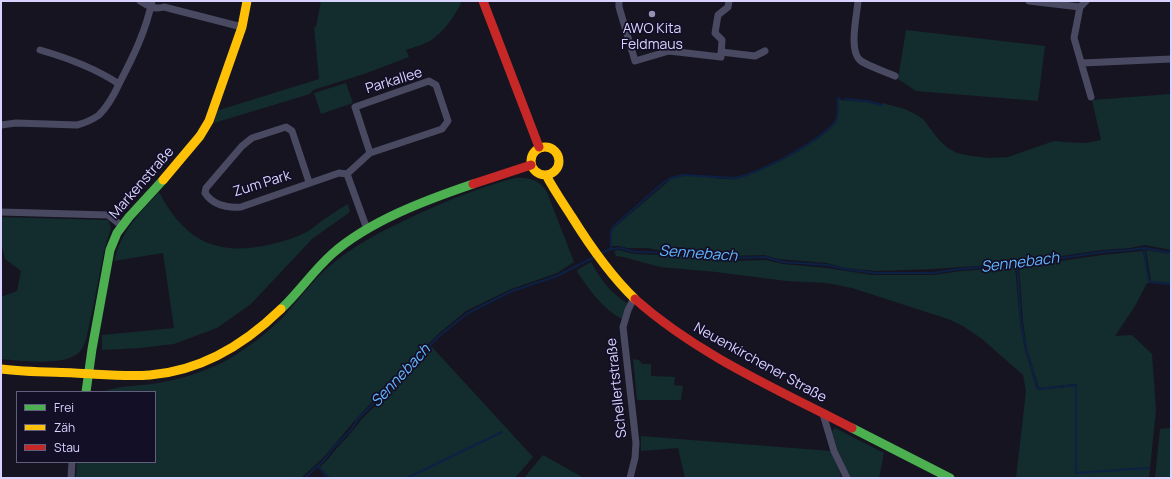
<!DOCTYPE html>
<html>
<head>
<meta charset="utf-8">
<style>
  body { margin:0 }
  #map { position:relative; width:1172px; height:479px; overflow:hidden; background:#161421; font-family:Manrope,sans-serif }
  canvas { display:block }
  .frame { position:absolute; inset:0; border:2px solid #d9d4ff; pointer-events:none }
  .legend { position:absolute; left:16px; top:391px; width:140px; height:72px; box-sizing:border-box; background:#130f26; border:1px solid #625e7d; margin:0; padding:5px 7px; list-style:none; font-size:12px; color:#d9d4ff }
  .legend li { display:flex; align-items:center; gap:8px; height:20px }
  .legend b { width:20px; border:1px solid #625e7d }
</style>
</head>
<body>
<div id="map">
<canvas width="1172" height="479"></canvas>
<div class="frame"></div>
<ul class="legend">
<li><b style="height:5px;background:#4caf50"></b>Frei</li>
<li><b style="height:5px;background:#ffc107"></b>Zäh</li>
<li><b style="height:5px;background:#c62828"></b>Stau</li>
</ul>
</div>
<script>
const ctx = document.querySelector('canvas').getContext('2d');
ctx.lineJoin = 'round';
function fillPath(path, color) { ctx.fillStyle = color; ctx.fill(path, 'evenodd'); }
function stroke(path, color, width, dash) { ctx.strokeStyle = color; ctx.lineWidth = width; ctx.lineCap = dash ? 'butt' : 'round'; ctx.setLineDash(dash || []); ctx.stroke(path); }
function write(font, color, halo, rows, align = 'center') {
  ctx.font = font + ' Manrope,sans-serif'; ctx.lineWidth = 3.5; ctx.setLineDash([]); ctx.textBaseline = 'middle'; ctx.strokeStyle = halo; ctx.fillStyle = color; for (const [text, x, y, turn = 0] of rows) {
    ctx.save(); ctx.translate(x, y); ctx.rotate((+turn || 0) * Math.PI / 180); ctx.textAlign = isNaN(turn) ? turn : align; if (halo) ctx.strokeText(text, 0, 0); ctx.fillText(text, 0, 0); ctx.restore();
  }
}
fillPath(new Path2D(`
  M321,1L337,2V1H462C456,15 443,33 430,41C422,45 414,47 406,50L409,57L364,74L313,90L310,94L214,123L216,111L319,79L314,27H316Z
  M906,30L1045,46L1038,101L916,91L898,79Z
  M346,83L353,103L321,114L314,93Z
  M1171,94V250L1145,245L1130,248L1102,250L1006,264L933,269L876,271L845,268L827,263L778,259L764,255L732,256L715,252L662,251L648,248H627L620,246H612L611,244V231L615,227L671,179C691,171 714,181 735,179C754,177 825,140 835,123C841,115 837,108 839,100L867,102L882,106V103L905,109L915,114L923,119L939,140L948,148L957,153L971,156L989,158L1008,157L1054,141L1064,142L1085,143L1101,140L1092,100Z
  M515,178C529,177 539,180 547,192L574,262L557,273L511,289L466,311L437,335L356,419L323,458L301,478H76L77,462H155V392H102C118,386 135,386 152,384C179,380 205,372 229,359C249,347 270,331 286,314C299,299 311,283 326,269C353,245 384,230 416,215C448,200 481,187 515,178Z
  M159,192C185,242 218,257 272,244C285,241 298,237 310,230C313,228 316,225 319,223C328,216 338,210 348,204L350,212L312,239L251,304L217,328L174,344L140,348L102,350V335L174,328L163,253L114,261C121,231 139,214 159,192Z
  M1,217L107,220L109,221L111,229C107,239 104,250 102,261C98,281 95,301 90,321C88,329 87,338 84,345C82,350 78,354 74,356C58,365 20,361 1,359V297L17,291L21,271L5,259L1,242Z
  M619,250L634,254L685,256L700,258L719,257L735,261L766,260L783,264L827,268L872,275H933L961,271L1015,267L1020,322L1025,350L1037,390L1075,386V474H1077V384L1039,388L1027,349L1023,322L1019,267L1102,255L1143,251L1149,283H1147L1135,306L1115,336L1132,335L1152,354L1156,410L1149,478H1016L1026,391L1023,375L982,339L963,326L948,319L852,288L827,283L786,281L716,272L660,267L623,257L616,256L614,251Z
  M1146,250L1171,254V283L1151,281Z
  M591,262C600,278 611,294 627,303L622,319C603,309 590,291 578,273L577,270Z
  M432,347L533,457L515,478H330L320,467C327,461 331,455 337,448C345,439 353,432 360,421Z
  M633,359L639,360L642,364H651V376L675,377L674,385L683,386L681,400H637Z
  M835,428L884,453L879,478H850L837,448L832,431Z
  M1171,428V478H1155L1160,429Z
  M641,436L831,451L842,478H685L678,448L641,451Z
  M543,455L584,478H524Z`), '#132c2d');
stroke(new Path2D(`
  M845,99L867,101L882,105
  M1144,248L1148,277L1150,282L1171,284
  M611,249V231L614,226L663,183L671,178L683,175L734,178C755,176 826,138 836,120C839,113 837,105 838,98L840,99
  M602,253L611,249L620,248L635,252L686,253L699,255L717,254L733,258L765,257L783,262L827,265L845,269L875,273H933L960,269L1022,264L1102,252L1129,250L1145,248L1171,253
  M1017,265L1021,322L1026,349L1038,389L1076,385V473L1149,468
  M318,466L328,478
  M305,478L325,459L334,447L352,429L357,420L400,377L438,337L468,313L512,291L557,276L594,257
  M407,478L502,432`), '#0d2144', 2);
stroke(new Path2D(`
  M140,1C148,6 154,10 164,7L242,27
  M619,1V7L635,61L669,51L721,57L722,40L715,33L718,15L728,7L729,1
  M858,1C857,15 848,52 861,61C868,66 886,72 895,76
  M1029,1L1080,7L1086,1
  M1080,7L1074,38L1091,97
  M40,50C68,58 95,68 119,84
  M721,52L755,56L765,51
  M1082,63L1171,59
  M1,125L16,123L77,125C85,123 92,120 99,115C108,106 114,95 119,84C133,57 146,31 152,1
  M347,174L370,153L442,129L448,121L436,85L429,81L355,107L370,153
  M347,174L367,229
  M309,182L292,131L286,127L252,138L242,146L206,188L205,193C213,205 227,208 241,207L339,173L347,174
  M1,212L108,215L122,226
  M823,414L834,451L847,478
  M71,478L72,462
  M630,478L635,458L636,443L623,327L628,310L634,298`), '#4a4962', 7);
stroke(new Path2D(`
  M281,309C299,292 313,271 332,254C369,221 426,200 473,184
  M86,392L92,349L110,250L117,233L129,217L163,180
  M852,428L950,478`), '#4caf50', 9);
stroke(new Path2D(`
  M531 161a14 14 0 1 1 28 0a14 14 0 1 1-28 0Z
  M546,175C554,190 563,203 572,217C590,246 610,275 635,299
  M163,180L200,136L209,121L242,27L247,1
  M1,369C25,372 50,372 74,373C99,374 125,377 150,375C200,371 245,344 281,309`), '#ffc107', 9);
stroke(new Path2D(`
  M483,1L539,147
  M473,184L531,165
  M635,299C698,355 777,389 852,428`), '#c62828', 9);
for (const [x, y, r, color] of [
  [652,14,4,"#9591b1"]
]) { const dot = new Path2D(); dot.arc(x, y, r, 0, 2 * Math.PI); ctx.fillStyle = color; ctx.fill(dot); stroke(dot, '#130f26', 1.5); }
write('14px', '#d9d4ff', '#130f26', [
  ["AWO Kita",652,29],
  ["Feldmaus",652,45]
]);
write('14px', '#d9d4ff', '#130f26', [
  ["Parkallee",394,81,-17],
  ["Markenstraße",142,183,-49],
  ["Zum Park",262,184,-17],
  ["Neuenkirchener Straße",760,363,29],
  ["Schellertstraße",617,388,-96]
]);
write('italic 15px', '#62b6ff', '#130f26', [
  ["Sennebach",698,254,4],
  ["Sennebach",1020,263,-7],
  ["Sennebach",401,376,-47]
]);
</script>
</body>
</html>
